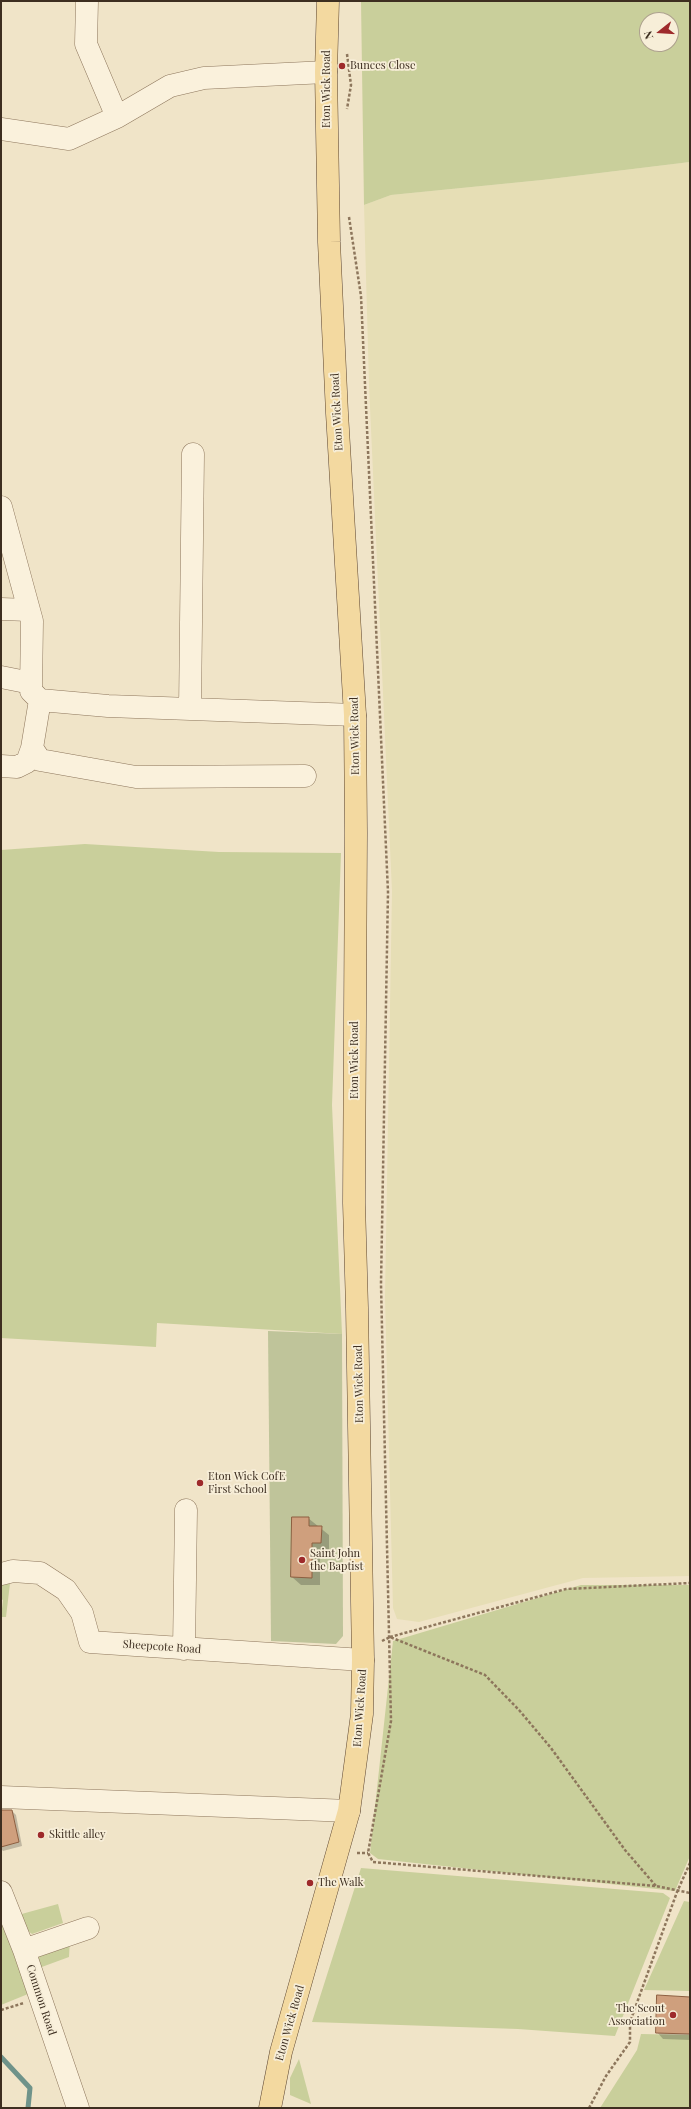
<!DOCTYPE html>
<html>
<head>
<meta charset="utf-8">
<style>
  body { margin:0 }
  #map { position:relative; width:691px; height:2109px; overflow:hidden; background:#f0e4c8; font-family:"Playfair Display",serif }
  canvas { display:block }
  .frame { position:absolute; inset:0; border:2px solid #3d2e20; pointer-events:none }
  .north { position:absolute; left:639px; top:12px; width:40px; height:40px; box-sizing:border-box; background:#f7eed8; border:1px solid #ada18e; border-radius:50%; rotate:253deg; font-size:11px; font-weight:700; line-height:16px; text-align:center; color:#3d2e20 }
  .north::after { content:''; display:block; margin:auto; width:14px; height:18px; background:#9e2a2b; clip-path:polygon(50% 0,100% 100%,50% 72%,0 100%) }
</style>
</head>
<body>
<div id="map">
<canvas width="691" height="2109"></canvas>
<div class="frame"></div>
<div class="north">N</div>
</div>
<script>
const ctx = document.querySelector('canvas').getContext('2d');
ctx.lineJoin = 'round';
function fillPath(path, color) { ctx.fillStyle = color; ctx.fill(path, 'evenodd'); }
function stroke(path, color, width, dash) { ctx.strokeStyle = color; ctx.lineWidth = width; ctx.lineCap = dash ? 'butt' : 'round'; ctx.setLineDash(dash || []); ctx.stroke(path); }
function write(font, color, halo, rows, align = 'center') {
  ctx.font = font + ' "Playfair Display",serif'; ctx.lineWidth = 3.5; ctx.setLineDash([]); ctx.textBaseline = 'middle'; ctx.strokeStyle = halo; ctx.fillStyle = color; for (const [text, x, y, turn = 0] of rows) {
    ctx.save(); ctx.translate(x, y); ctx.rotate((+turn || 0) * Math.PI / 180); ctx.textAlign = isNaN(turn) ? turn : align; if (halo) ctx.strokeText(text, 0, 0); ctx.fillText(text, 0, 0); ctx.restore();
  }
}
fillPath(new Path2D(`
  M690,162V1576L583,1578L419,1622L397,1619L393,1608L385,1296L392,891L369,385L364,205L391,195L542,180Z`), '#e6deb5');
fillPath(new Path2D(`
  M361,1H690V162L542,180L391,195L364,205ZM647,20H671V44H647Z
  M85,844L219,852L341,853L332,1105L342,1334L157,1323L156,1347L1,1338V850Z
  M11,1575L6,1617H1L3,1600L1,1599V1576Z
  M581,1585H690V1856L675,1891L378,1859L370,1853L393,1641Z
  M361,1868L663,1893L670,1898L615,2036L518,2029L312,2022Z
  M684,1901L690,1902V1991L644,1990Z
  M58,1904L63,1923L32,1934L23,1927L18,1915Z
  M1,1916L28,1994L1,2005Z
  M70,1938L69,1957L39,1968L34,1957Z
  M641,2034L690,2035V2108H600L637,2050Z
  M299,2059L311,2104L290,2095V2078Z`), '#c9cf9b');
fillPath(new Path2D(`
  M268,1331L342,1334L343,1636L336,1644L271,1641Z`), '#bfc49a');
fillPath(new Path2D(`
  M308,1518L329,1535V1551H320V1585H301L292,1577Z
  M1,1810L12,1811L16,1815L22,1846L3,1851L1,1849Z
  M690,1998V2040L663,2039L657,2032Z`), '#0003');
stroke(new Path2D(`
  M1,2057L30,2088L28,2108`), '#6f938a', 5);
const building = new Path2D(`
  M292,1517H309V1526H322L321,1543H312V1578L291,1577Z
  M1,1810H12L19,1842L1,1847Z
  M657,1995L690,1997V2034L656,2033Z`);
fillPath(building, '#cf9f7d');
stroke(building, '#8d5f41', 1);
const minor = new Path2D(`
  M87,1L86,44L117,117
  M1,129L69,139L117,117L170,86L204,78L326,72
  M1,507L32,621L31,691L40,700L108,706L355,715
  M1,609L29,610
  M1,677L31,683
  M190,709L193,454
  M32,748L40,760L136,777L305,776
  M1,766L17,767L27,762L32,748L40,700
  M1,1574L13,1571L40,1573L66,1590L82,1613L90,1642L363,1660
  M184,1649L186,1510
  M1,1797L349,1811
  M1,1892L24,1950L78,2108
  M24,1950L88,1928`);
const major = new Path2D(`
  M270,2108L281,2052L349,1811L362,1714L363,1660L357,1308L354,1203L356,833L355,715L337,413L329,242L326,72L328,1`);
stroke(minor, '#8d765c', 23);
stroke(major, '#5b4430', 23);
stroke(new Path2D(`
  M347,54L351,85L347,109
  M349,217L361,296L388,892L381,1284L391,1721L368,1853L373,1862L656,1886L690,1893
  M390,1637L566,1589L690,1583
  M382,1641L390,1637L485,1675L519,1710L551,1748L625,1850L656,1886
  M357,1853H368
  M1,2010L24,2003
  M589,2108L606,2076L630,2042V2022L677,1892L690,1863`), '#8d765c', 2.5, [3, 2]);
stroke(minor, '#faf1dc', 22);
stroke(major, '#f3d9a0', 22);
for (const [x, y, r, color] of [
  [342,66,4,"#9e2a2b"],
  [200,1483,4,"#9e2a2b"],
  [302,1560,4,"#9e2a2b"],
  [41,1835,4,"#9e2a2b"],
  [310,1883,4,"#9e2a2b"],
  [673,2015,4,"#9e2a2b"]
]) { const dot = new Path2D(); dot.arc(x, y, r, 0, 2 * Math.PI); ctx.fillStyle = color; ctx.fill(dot); stroke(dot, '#f7eed8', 1.5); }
write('11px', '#3d2e20', '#f7eed8', [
  ["Bunces Close",350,66],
  ["Eton Wick CofE",208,1477],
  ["First School",208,1490],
  ["Saint John",310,1554],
  ["the Baptist",310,1567],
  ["Skittle alley",49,1835],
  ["The Walk",318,1883],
  ["The Scout",665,2009,"right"],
  ["Association",665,2022,"right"]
], 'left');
write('11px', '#3d2e20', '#f7eed8', [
  ["Eton Wick Road",327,89,-90],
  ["Eton Wick Road",337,412,-93],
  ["Eton Wick Road",355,736,-91],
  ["Eton Wick Road",355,1060,-90],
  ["Eton Wick Road",359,1384,-91],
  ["Sheepcote Road",162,1647,4],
  ["Eton Wick Road",360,1708,-86],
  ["Common Road",41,2000,72],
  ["Eton Wick Road",290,2023,-74]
]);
</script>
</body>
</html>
